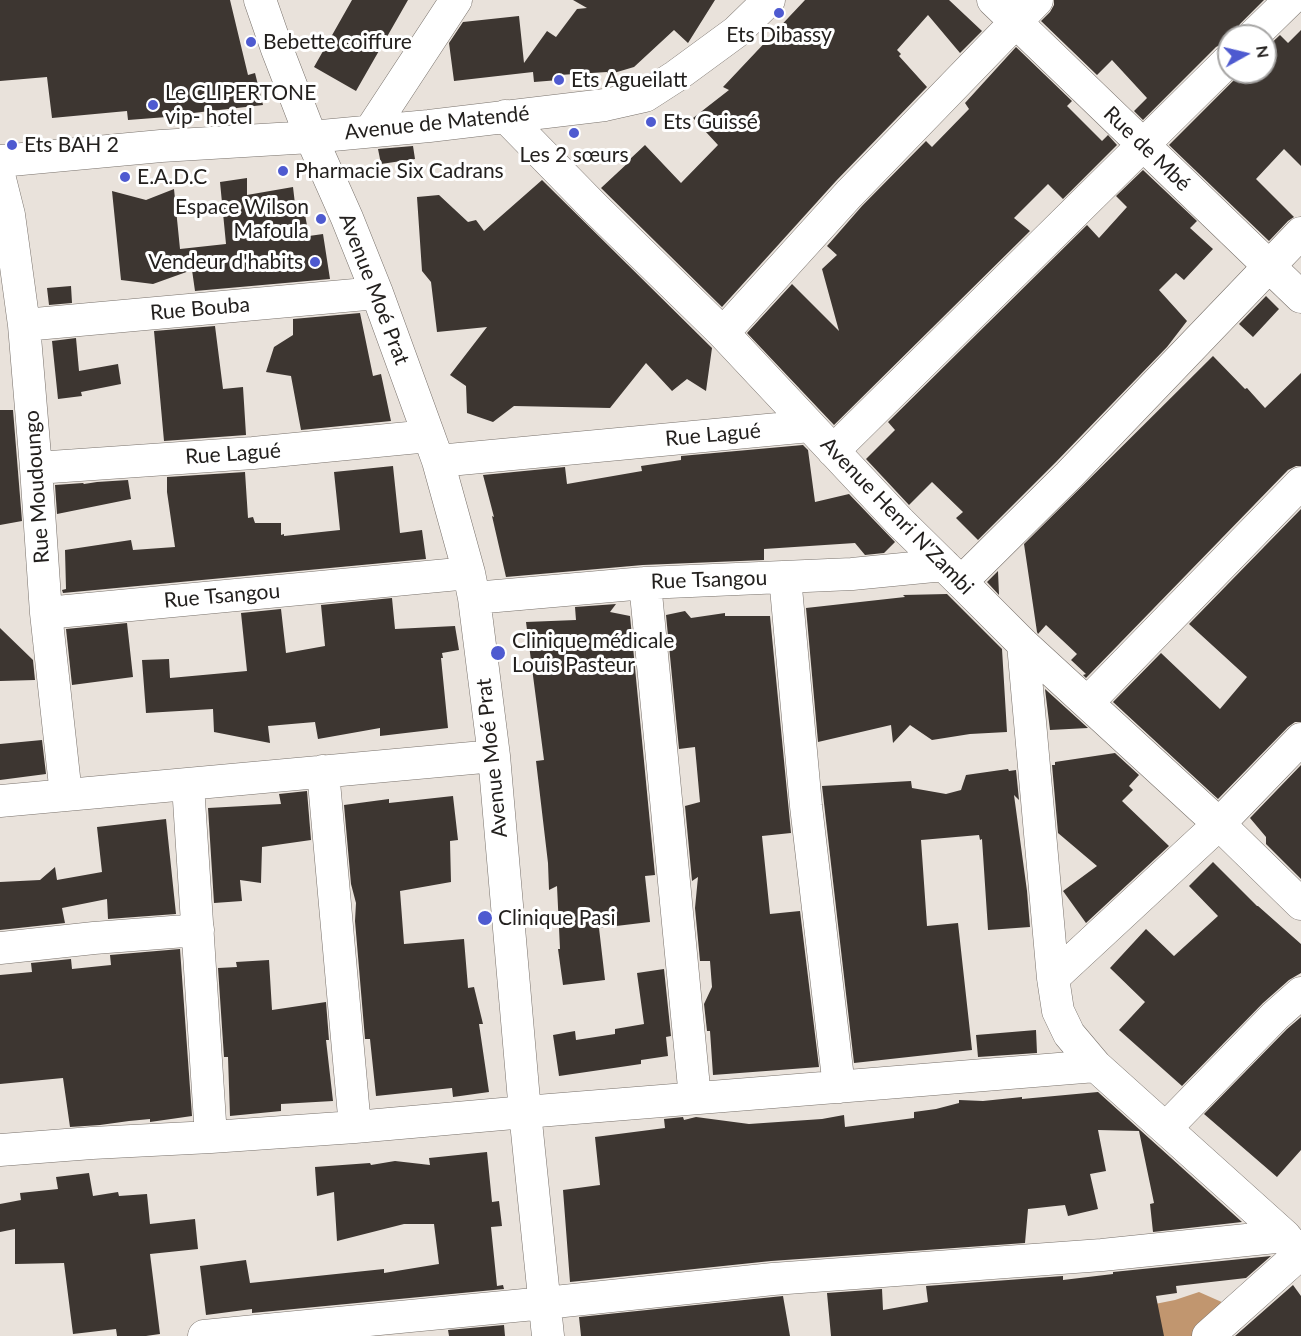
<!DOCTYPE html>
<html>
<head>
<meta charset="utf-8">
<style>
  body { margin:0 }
  #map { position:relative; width:1301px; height:1336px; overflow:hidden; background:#e9e2db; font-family:Lato,sans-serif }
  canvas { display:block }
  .north { position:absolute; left:1217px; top:24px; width:60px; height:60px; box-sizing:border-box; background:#fff; border:2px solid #a7a6a5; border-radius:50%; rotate:82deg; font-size:16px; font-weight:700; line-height:24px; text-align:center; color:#23201e }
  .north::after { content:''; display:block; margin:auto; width:21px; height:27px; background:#4e5ad0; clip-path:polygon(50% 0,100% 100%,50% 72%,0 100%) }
</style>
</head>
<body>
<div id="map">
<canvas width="1301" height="1336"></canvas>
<div class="north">N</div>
</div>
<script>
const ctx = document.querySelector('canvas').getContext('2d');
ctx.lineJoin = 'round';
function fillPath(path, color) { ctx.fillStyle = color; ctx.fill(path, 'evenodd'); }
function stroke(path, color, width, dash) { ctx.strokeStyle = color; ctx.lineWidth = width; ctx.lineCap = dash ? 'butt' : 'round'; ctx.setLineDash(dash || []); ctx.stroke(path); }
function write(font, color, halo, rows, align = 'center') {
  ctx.font = font + ' Lato,sans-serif'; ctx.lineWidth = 6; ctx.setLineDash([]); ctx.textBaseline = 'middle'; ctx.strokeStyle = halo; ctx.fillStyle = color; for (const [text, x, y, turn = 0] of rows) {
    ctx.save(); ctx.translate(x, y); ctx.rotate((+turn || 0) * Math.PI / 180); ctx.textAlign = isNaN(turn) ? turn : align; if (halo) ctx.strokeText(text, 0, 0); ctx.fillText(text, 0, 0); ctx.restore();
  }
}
fillPath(new Path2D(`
  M1199,1292L1233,1307L1202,1336H1160L1150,1305L1175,1300Z`), '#c1966f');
fillPath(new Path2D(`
  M0,0H230L248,75L255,73L263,105L193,113V115L128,120L127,111L52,118L47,77L0,81Z
  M352,0H408L356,91L314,67Z
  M573,0H715L688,43L674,30L634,67L607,75V72L559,75V80L534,82L533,72L454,81L449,43L463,22L519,16L524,63L547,31L556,37L577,9L587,8Z
  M805,0H949L982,31L960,53L928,15L897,50L901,54L899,56L927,87L836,181L722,307L601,188L630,161L629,160L645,145L681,183L718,145L693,118L729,90L723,87Z
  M1054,0H1264L1240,24L1236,31V36H1229V43H1224L1216,47L1143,120L1134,111L1147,98L1112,60L1097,75L1041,21L1050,12L1054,5Z
  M1301,30V166L1284,149L1256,179L1294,217L1288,221L1269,241L1169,145L1242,72H1265V49L1280,35L1288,43Z
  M1016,47L1072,101L1067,106L1102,141L1108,135L1117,145L1063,199L1048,184L1014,218L1030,231L834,425L747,333L792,284L839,331L822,269L837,255L827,246L862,206L926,141L932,147L969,109L965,103Z
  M413,146L415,159L381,164L378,149Z
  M1143,170L1197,221L1190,228L1213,249L1184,280L1176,273L1159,290L1187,321L1167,347L1056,462L978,540L956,518L963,512L932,482L909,505L866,459L895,430L888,422L1087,225L1099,238L1127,207L1116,196Z
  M247,178V195L293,187L295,204H303L309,236L323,234L330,279L195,291L192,270L153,284L121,280L112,191L146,200L174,189L180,249L226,244L220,182Z
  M542,180L712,348L706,391L687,379L672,391L646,363L610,408L514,406L493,422L467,413L466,386L450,375L487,327L437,332L431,282L422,271L417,197L439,195L468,222L476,220L484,231Z
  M71,286L72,303L49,305L47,288Z
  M1266,296L1279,309L1253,337L1239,324Z
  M360,313L373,376L381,374L391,421L301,430L291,376L266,372L274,347L293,335V319Z
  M215,326L223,389L243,387L246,435L164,441L154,331Z
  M76,338L79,371L118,364L121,384L81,392L82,396L58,399L52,341Z
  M1213,356L1245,389L1247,388L1265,408L1301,373V466H1296L1288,470L1086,678L1083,675L1086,674L1071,660L1077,654L1046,625L1038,634L1037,632L1024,544Z
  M0,410H13L22,521L0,525Z
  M803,445L808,450L815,502L849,494L895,542L884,553L865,555L855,543L764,549V560L643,565L506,577L492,516L494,517L483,475L565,467L567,484L642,471L641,466L681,460V456Z
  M393,466L400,533L422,530L426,559L63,593L62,590L66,589L65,550L131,540L133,550L175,547L167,492V477L245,472L248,518L253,517L255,523H281V535L284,534V536L340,530L334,472Z
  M128,480L131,499L57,514L55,485L83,483L84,484L97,482Z
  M1301,509V722H1295L1288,727L1218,799L1113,702L1161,653L1220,709L1247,677L1189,624Z
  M998,571L999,595L987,582Z
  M947,594L1002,649L1007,732L970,734L932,740L910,725L893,743L891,725L818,742L806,608L905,597L903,595Z
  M392,598L395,629L455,626L459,650L442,653L443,658H441L448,728L380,736V728L318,739L315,722L268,726L270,743L214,732L213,709L146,713L142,660L169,659L170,678L247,671L241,613L281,609L286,653L325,646L321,605Z
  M616,604L610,612L630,616L655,875L645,876L650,922L599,928L605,980L563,985L558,949H560L557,886L549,890L548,863L536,761L544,760L526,622L576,620L575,607Z
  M685,611L691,618L725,613V616H770L791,833L762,836L770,914L800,911L819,1067L713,1075L710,1031H707L704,1004L712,987L710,961H700L695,908L698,877L692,881L685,806L700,802L695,747L679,749L666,615Z
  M127,623L133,677L72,685L66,629Z
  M0,628L33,660L35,680L0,681Z
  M1045,689L1088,728L1050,730Z
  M42,740L46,774L0,780V744Z
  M1115,753L1139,775L1129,786L1133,790L1122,801L1169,846L1086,923L1063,891L1097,866L1058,833L1052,765H1055V762Z
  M1301,765V879L1266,844V837L1250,818Z
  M1008,769L1009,771L1016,770L1019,800L1014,795L1027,891L1030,927L988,930L982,839L980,840L979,835L921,840L927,926L958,923L972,1050L854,1063L822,786L911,781L912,788L946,794L961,790L966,775Z
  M307,791L311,840L262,847L261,883L240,880L242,901L214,903L208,808L281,804L279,794Z
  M453,796L458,840L450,841L451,882L400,891L404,944L464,939L468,988L474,987L483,1024H479L489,1092L453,1097L452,1088L376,1096L370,1039H365L355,921L356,903L351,884L344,805L389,799V803Z
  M166,819L176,914L108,919L107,899L62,908L65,923L0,930V882L40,880L55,867L57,880L102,872L97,827Z
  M1213,862L1257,906H1258L1301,944V973L1289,980L1263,1003L1182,1086L1119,1030L1145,1002L1110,968L1146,929L1174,956L1218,916L1189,886Z
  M180,949L192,1116L150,1122V1119L129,1121L100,1125L70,1127L63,1078L0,1084V975L32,972L31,963L71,959L72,969L111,965L110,955Z
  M269,960L272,1010L326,1002L329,1040H326L333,1101L281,1104V1111L230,1116L228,1057H224L218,968L237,967L236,962Z
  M664,969L671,1036L666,1037L668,1056L641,1060V1064L559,1076L553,1035L575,1031L576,1040L615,1034V1029L644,1024L637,973Z
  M1301,1017V1150L1277,1177L1204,1114L1287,1029Z
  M1036,1030L1037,1053L978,1057L976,1035Z
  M1098,1092L1242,1222L1153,1232L1150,1204L1154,1203L1139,1131L1098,1130L1106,1171L1090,1174L1098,1209L1068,1216L1065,1205L1028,1209L1025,1243L771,1261L570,1282L563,1190L600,1185L595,1137L665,1128L664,1119L683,1117L684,1120L696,1117L749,1124L822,1119L844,1115L845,1127L914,1118V1112L936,1109L959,1103V1100L983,1101L1022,1097V1099Z
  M487,1152L492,1202L499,1201L502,1226L491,1227L497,1286L503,1285L504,1289L252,1313V1309L206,1315L200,1266L246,1260L250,1283L384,1269V1273L439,1264L434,1224H404L337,1241L334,1192L317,1196L315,1167L370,1163L371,1165L395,1161L430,1165L429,1158Z
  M89,1173L93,1196L118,1192L119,1196L147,1194L150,1224L195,1219L198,1249L150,1254L160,1334L146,1336H117L116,1329L73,1334L64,1263L15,1264V1229L0,1232V1204L21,1200L20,1193L58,1189L56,1177Z
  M1271,1256L1246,1278L1176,1286L1177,1293L1156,1296L1164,1336H831L827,1293L882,1289L883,1310L928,1302L926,1286L1063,1276V1280L1113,1274V1272Z
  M1293,1285L1301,1296V1336H1235Z
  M783,1296L790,1336H581L579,1317Z
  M504,1325L505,1336H449L448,1330Z`), '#3d3631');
const minor = new Path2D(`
  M260,0L277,49L311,137L347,218L377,293L429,436L438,461L469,573L474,598L494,756L525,1112L548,1336
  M993,0L1301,297
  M1253,36L1290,0
  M505,116L594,207L723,333L900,522L961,582L1023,644L1219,824L1301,904
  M370,131L456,0
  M0,161L161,146L311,137L429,126L605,105L645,96L676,76L736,32L769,0
  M0,179L9,215L24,325L36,468L46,613L66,795
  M24,325L377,293
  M723,333L849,194L1037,0
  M833,451L1229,60
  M438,461L810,426
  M36,468L253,453L429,436
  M785,577L806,806L839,1087
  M961,582L1069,475L1301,233
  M645,583L695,1098
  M474,598L645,583L852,574L944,565
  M46,613L469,573
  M1023,644L1053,978L1058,1011L1069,1034L1096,1066L1285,1236L1301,1255
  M1088,702L1301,483
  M323,771L355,1127
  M188,785L211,1137
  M0,801L494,756
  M0,948L94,938L198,930
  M1053,978L1219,824L1301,739
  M1166,1128L1275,1016L1301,993
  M0,1150L92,1143L211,1137L355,1127L525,1112L1096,1066
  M204,1336L545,1303L773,1279L1102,1255L1285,1236
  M1208,1336L1301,1253`);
stroke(minor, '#78716b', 33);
stroke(minor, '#fff', 32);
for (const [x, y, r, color] of [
  [779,13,6,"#4e5ad0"],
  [251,42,6,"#4e5ad0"],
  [559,80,6,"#4e5ad0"],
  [153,105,6,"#4e5ad0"],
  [651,122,6,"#4e5ad0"],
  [574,133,6,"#4e5ad0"],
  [12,145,6,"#4e5ad0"],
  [283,171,6,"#4e5ad0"],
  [125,177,6,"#4e5ad0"],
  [321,219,6,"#4e5ad0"],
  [315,262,6,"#4e5ad0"],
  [498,653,8,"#4e5ad0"],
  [485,918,8,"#4e5ad0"]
]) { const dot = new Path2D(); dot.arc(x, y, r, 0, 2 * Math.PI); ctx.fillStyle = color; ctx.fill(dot); stroke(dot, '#fff', 2); }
write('21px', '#23201e', '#fff', [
  ["Ets Dibassy",779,35,"center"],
  ["Bebette coiffure",263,42],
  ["Ets Agueilatt",571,80],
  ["Le CLIPERTONE",165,93],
  ["vip- hotel",165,117],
  ["Ets Guissé",663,122],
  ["Ets BAH 2",24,145],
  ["Les 2 sœurs",574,155,"center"],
  ["Pharmacie Six Cadrans",295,171],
  ["E.A.D.C",137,177],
  ["Espace Wilson",309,207,"right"],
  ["Mafoula",309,231,"right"],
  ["Vendeur d'habits",303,262,"right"],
  ["Clinique médicale",512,641],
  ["Louis Pasteur",512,665],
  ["Clinique Pasi",498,918]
], 'left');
write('21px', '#23201e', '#fff', [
  ["Avenue de Matendé",437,123,-6],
  ["Rue de Mbé",1147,149,44],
  ["Avenue Moé Prat",374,289,69],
  ["Rue Bouba",200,309,-5],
  ["Rue Lagué",713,435,-5],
  ["Rue Lagué",233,454,-4],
  ["Rue Moudoungo",37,487,-94],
  ["Avenue Henri N'Zambi",897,516,46],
  ["Rue Tsangou",709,580,-2],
  ["Rue Tsangou",222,596,-5],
  ["Avenue Moé Prat",492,758,-96]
]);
</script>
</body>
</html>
